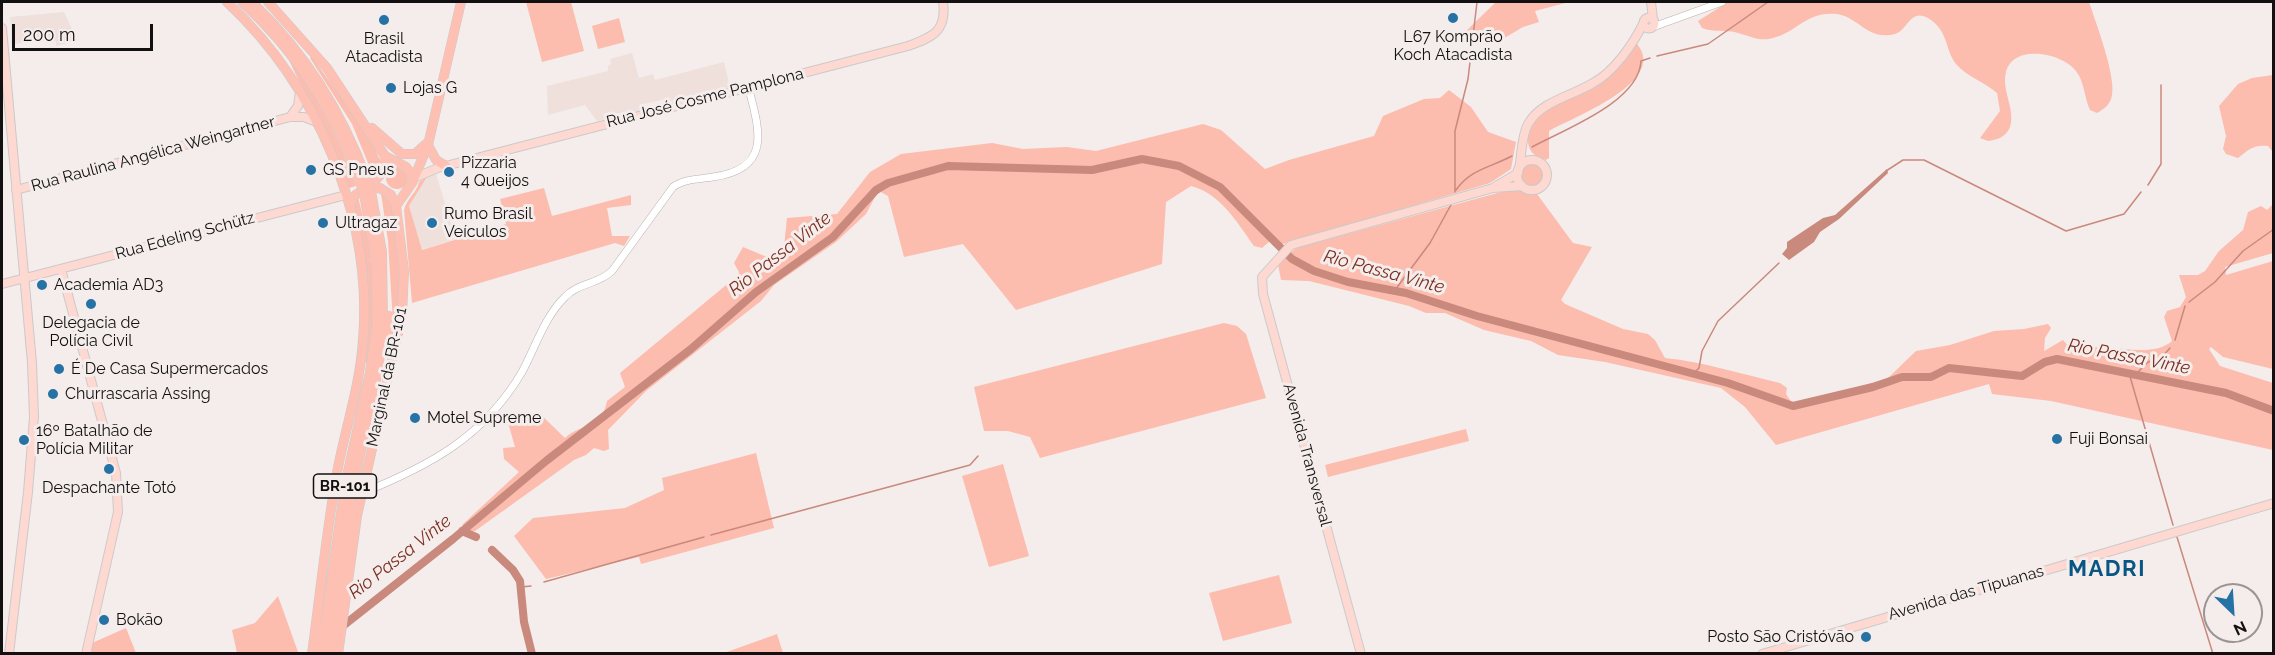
<!DOCTYPE html>
<html>
<head>
<meta charset="utf-8">
<style>
  body { margin:0 }
  #map { position:relative; width:2275px; height:655px; overflow:hidden; background:#f4edec; font-family:Raleway,sans-serif }
  canvas { display:block }
  .frame { position:absolute; inset:0; border:3px solid #121010; pointer-events:none }
  .north { position:absolute; left:2203px; top:583px; width:60px; height:60px; box-sizing:border-box; background:#f4edec; border:2px solid #9a9594; border-radius:50%; rotate:155deg; font-size:16px; font-weight:700; line-height:24px; text-align:center; color:#121010 }
  .north::after { content:''; display:block; margin:auto; width:21px; height:27px; background:#2672a5; clip-path:polygon(50% 0,100% 100%,50% 72%,0 100%) }
  .scale { position:absolute; left:12px; top:24px; width:141px; height:27px; box-sizing:border-box; border:3px solid #121010; border-top:0; padding-left:8px; font-size:18px; line-height:21px; white-space:nowrap; color:#121010; -webkit-text-stroke:4px #f4edec; paint-order:stroke }
</style>
</head>
<body>
<div id="map">
<canvas width="2275" height="655"></canvas>
<div class="frame"></div>
<div class="north">N</div>
<div class="scale">200 m</div>
</div>
<script>
const ctx = document.querySelector('canvas').getContext('2d');
ctx.lineJoin = 'round';
function fillPath(path, color) { ctx.fillStyle = color; ctx.fill(path, 'evenodd'); }
function stroke(path, color, width, dash) { ctx.strokeStyle = color; ctx.lineWidth = width; ctx.lineCap = dash ? 'butt' : 'round'; ctx.setLineDash(dash || []); ctx.stroke(path); }
function write(font, color, halo, rows, align = 'center') {
  ctx.font = font + ' Raleway,sans-serif'; ctx.lineWidth = 6; ctx.setLineDash([]); ctx.textBaseline = 'middle'; ctx.strokeStyle = halo; ctx.fillStyle = color; for (const [text, x, y, turn = 0] of rows) {
    ctx.save(); ctx.translate(x, y); ctx.rotate((+turn || 0) * Math.PI / 180); ctx.textAlign = isNaN(turn) ? turn : align; if (halo) ctx.strokeText(text, 0, 0); ctx.fillText(text, 0, 0); ctx.restore();
  }
}
fillPath(new Path2D(`
  M64,12L77,40L56,46V41L51,40L12,44L10,17Z
  M632,53L639,78L653,74L655,80L724,62L730,87L668,102L666,99L644,104L645,109L597,121L585,105L548,115L547,86L608,71V66L611,64L610,59Z
  M436,174L456,239L421,250L409,206L427,177Z`), '#efe0dc');
fillPath(new Path2D(`
  M526,2H571L584,51L542,62Z
  M1496,2H1569L1535,11L1539,22L1523,27L1506,37L1446,39L1463,34Z
  M1728,2H2089C2096,23 2116,76 2112,95C2111,104 2104,109 2097,113L2090,110C2084,97 2085,83 2076,71C2063,53 2013,43 2006,72C2001,90 2016,110 2010,127C2006,137 1997,140 1988,141L1980,138L2000,111L1997,93C1985,82 1967,77 1956,64C1944,48 1949,31 1928,18C1910,8 1908,30 1895,34C1867,41 1858,16 1836,14C1807,11 1797,32 1773,38C1760,42 1750,36 1738,33C1726,29 1714,33 1702,28L1698,21Z
  M619,18L625,42L598,49L592,26Z
  M1637,44C1669,82 1571,118 1549,131V158L1546,160C1536,157 1529,153 1528,142C1523,108 1583,98 1603,82C1616,71 1624,54 1637,44Z
  M312,57L370,137L382,165L375,180L352,124L310,58Z
  M288,58C318,97 340,140 356,186L349,188Z
  M2273,75V152L2268,146C2252,145 2249,150 2238,158L2226,154L2223,149L2226,136L2219,106L2238,84L2252,78Z
  M1449,90L1471,107L1488,132L1516,142L1511,169L1490,183L1283,244L1271,240L1262,248L1254,246C1236,221 1221,194 1191,186L1166,202L1162,264L1016,310L963,244L904,257L888,196L881,192L876,195L866,214L836,242L774,285L761,301L646,391L608,430L609,449L604,451L594,448L586,455L574,460L475,531L470,532L462,525L519,472L504,459L503,448L515,447L507,419L538,412L565,438C582,422 601,431 607,401L625,387L620,373L737,276L739,272L734,263L743,247L767,257L783,256L787,218L837,214L870,172L901,154L992,143L1023,149L1067,147L1096,151L1203,124L1221,130L1265,169L1289,160L1374,136L1383,116L1424,99L1440,98Z
  M1520 175a12 12 0 1 1 24 0a12 12 0 1 1-24 0Z
  M386 178a11 11 0 1 1 22 0a11 11 0 1 1-22 0Z
  M427,177L409,206L422,250L506,224L500,199L544,188L552,216L631,195V205L607,208L612,236H630L624,246L615,243L412,303L404,210C407,198 416,194 419,182Z
  M1512,189L1537,194L1573,243L1592,247L1561,300L1565,304L1623,329L1648,334L1655,340L1665,358C1704,362 1741,374 1780,383L1787,388L1786,394L1794,406L1888,378L1916,351L1950,345L1994,331L2024,329L2048,324L2051,328L2045,338L2044,351L2063,340L2071,349C2083,350 2097,346 2108,347C2128,349 2156,355 2172,341L2164,317L2167,311L2180,307L2186,297L2179,275H2198L2205,271L2219,251L2243,230L2248,212L2261,206L2267,210L2273,204V253L2225,267L2226,275L2273,261V369L2223,357L2211,347L2209,349L2220,366L2273,383V450L2051,401L1992,394L1989,384L1776,445L1745,407L1721,388L1605,362L1558,355L1531,341L1484,330L1445,313H1426L1409,306L1309,281L1281,280L1278,264L1296,248Z
  M381,193L395,206L401,290L394,339L388,241Z
  M358,197C372,250 381,313 366,368V292L353,201Z
  M1224,323L1237,326L1246,334L1266,398L1040,458L1030,437L1008,431H984L974,387Z
  M1466,429L1469,441L1328,477L1325,465Z
  M756,453L774,528L641,564L639,557L546,579L514,536L533,518L625,508L664,490L662,478Z
  M1003,464L1029,556L989,567L962,476Z
  M1279,575L1292,623L1223,641L1209,593Z
  M278,596L298,652L237,653L232,630L255,623Z
  M126,628L136,653L88,654L92,643Z
  M777,634L783,653H724Z`), '#fcbcae');
fillPath(new Path2D(`
  M1887,169L1888,173L1839,219L1820,232L1814,242L1789,260L1782,254L1787,248V242L1823,218L1835,215Z`), '#c9897c');
stroke(new Path2D(`
  M1657,56L1708,44L1768,2
  M1532,147C1565,129 1639,102 1641,61L1650,58
  M1886,171L1903,160H1924L2066,231L2124,214L2141,192
  M2148,185L2161,164V85
  M1456,190C1471,169 1489,168 1512,156
  M1455,192V131L1468,79L1477,2
  M1395,290L1430,243L1452,203
  M2189,302L2215,282L2243,251L2274,229
  M2175,340L2185,306
  M2129,373L2173,525
  M2136,374L2148,362L2162,357L2170,348
  M1692,375L1699,368L1702,351L1718,321L1779,263
  M711,535L970,465L978,456
  M2177,537L2213,654
  M544,582L704,537
  M521,587L531,586`), '#c9897c', 1.5);
stroke(new Path2D(`
  M462,531L476,537
  M492,550L513,570L520,581L524,622L532,654
  M339,629L453,539L546,461L691,349L756,292L833,237L876,190L888,183L948,166L1092,170L1142,159L1179,166L1220,187L1292,259L1314,271L1348,282L1406,293L1477,316L1728,383L1793,406L1873,387L1902,377H1931L1949,368L2022,376L2045,362L2057,359L2226,393L2274,411`), '#c9897c', 8);
const minor = new Path2D(`
  M1653,27L1722,2
  M362,493C429,466 484,437 522,372C535,348 545,316 565,297C578,283 599,284 612,271L673,187C684,179 700,179 713,177C772,169 760,131 748,86`);
const major = new Path2D(`
  M1651,2L1653,19
  M1643.5 23a5.5 5.5 0 1 1 11 0a5.5 5.5 0 1 1-11 0Z
  M2,28L32,363L34,417L28,492L9,654
  M290,117L298,106L300,92
  M1517 175a15 15 0 1 1 30 0a15 15 0 1 1-30 0Z
  M1519,169C1522,154 1521,137 1528,124C1541,101 1572,96 1593,83C1614,72 1633,44 1643,24
  M414,178L438,168L908,46C933,37 947,31 943,2
  M1496,186L1518,173
  M16,190L290,117H304L317,122
  M61,269L116,473L118,512L86,654
  M2,284L346,195
  M1361,654L1263,294L1262,277L1291,245L1493,188L1522,186
  M1762,654L2274,503`);
const highway = new Path2D(`
  M227,2C317,86 373,216 363,340C360,387 344,432 336,478C326,536 320,595 312,654
  M242,2C297,52 335,111 360,182
  M252,2C305,53 341,110 367,180
  M268,2L327,68L385,156L406,167L414,178
  M372,128L402,154H415L426,144
  M428,145L436,160L446,166
  M373,183L382,173L385,156
  M396,206L412,183L428,145L461,2
  M389,316L392,350
  M321,654L345,485L370,372L377,322L376,262L364,194
  M330,654L351,497L377,376L383,332L382,252L371,192
  M338,654L357,516L402,315L404,271L396,206L391,195L380,188C365,189 352,191 350,207`);
stroke(minor, '#b9b2b1', 8);
stroke(major, '#cbcaca', 10);
stroke(highway, '#cbcaca', 10);
stroke(minor, '#fff', 7);
stroke(major, '#fed9d1', 8);
stroke(highway, '#fec0b3', 9);
const highwayBridge = new Path2D(`
  M367,180L371,192
  M360,182L364,194`);
stroke(highwayBridge, '#cbcaca', 10, []);
stroke(highwayBridge, '#fec0b3', 9);
for (const [x, y, r, color] of [
  [1453,18,6,"#2672a5"],
  [384,20,6,"#2672a5"],
  [391,88,6,"#2672a5"],
  [311,170,6,"#2672a5"],
  [449,172,6,"#2672a5"],
  [323,223,6,"#2672a5"],
  [432,223,6,"#2672a5"],
  [42,285,6,"#2672a5"],
  [91,304,6,"#2672a5"],
  [59,369,6,"#2672a5"],
  [53,394,6,"#2672a5"],
  [415,418,6,"#2672a5"],
  [2057,439,6,"#2672a5"],
  [24,440,6,"#2672a5"],
  [109,469,6,"#2672a5"],
  [104,620,6,"#2672a5"],
  [1866,637,6,"#2672a5"]
]) { const dot = new Path2D(); dot.arc(x, y, r, 0, 2 * Math.PI); ctx.fillStyle = color; ctx.fill(dot); stroke(dot, '#f4edec', 2); }
for (const [x, y, w] of [
  [345,486,63]
]) { const box = new Path2D(); box.roundRect(x - w / 2, y - 12, w, 24, 4.5); ctx.fillStyle = '#f4edec'; ctx.fill(box); stroke(box, '#121010', 1.5); }
write('bold 15px', '#121010', null, [
  ["BR-101",345,486]
]);
write('16px', '#121010', '#f4edec', [
  ["L67 Komprão",1453,37,"center"],
  ["Koch Atacadista",1453,55,"center"],
  ["Brasil",384,39,"center"],
  ["Atacadista",384,57,"center"],
  ["Lojas G",403,88],
  ["Pizzaria",461,163],
  ["4 Queijos",461,181],
  ["GS Pneus",323,170],
  ["Rumo Brasil",444,214],
  ["Veículos",444,232],
  ["Ultragaz",335,223],
  ["Academia AD3",54,285],
  ["Delegacia de",91,323,"center"],
  ["Polícia Civil",91,341,"center"],
  ["É De Casa Supermercados",71,369],
  ["Churrascaria Assing",65,394],
  ["Motel Supreme",427,418],
  ["16º Batalhão de",36,431],
  ["Polícia Militar",36,449],
  ["Fuji Bonsai",2069,439],
  ["Despachante Totó",109,488,"center"],
  ["Bokão",116,620],
  ["Posto São Cristóvão",1854,637,"right"]
], 'left');
write('16px', '#121010', '#f4edec', [
  ["Rua José Cosme Pamplona",705,98,-14],
  ["Rua Raulina Angélica Weingartner",153,154,-15],
  ["Rua Edeling Schütz",185,236,-15],
  ["Marginal da BR-101",387,377,-78],
  ["Avenida Transversal",1307,455,75],
  ["Avenida das Tipuanas",1966,593,-16]
]);
write('italic 18px', '#7b2e20', '#f4edec', [
  ["Rio Passa Vinte",780,254,-38],
  ["Rio Passa Vinte",1384,272,15],
  ["Rio Passa Vinte",2129,357,11],
  ["Rio Passa Vinte",400,557,-38]
]);
ctx.letterSpacing = '1.5px';
write('bold 22px', '#085683', '#f4edec', [
  ["MADRI",2107,569]
]);
ctx.letterSpacing = '0px';
</script>
</body>
</html>
